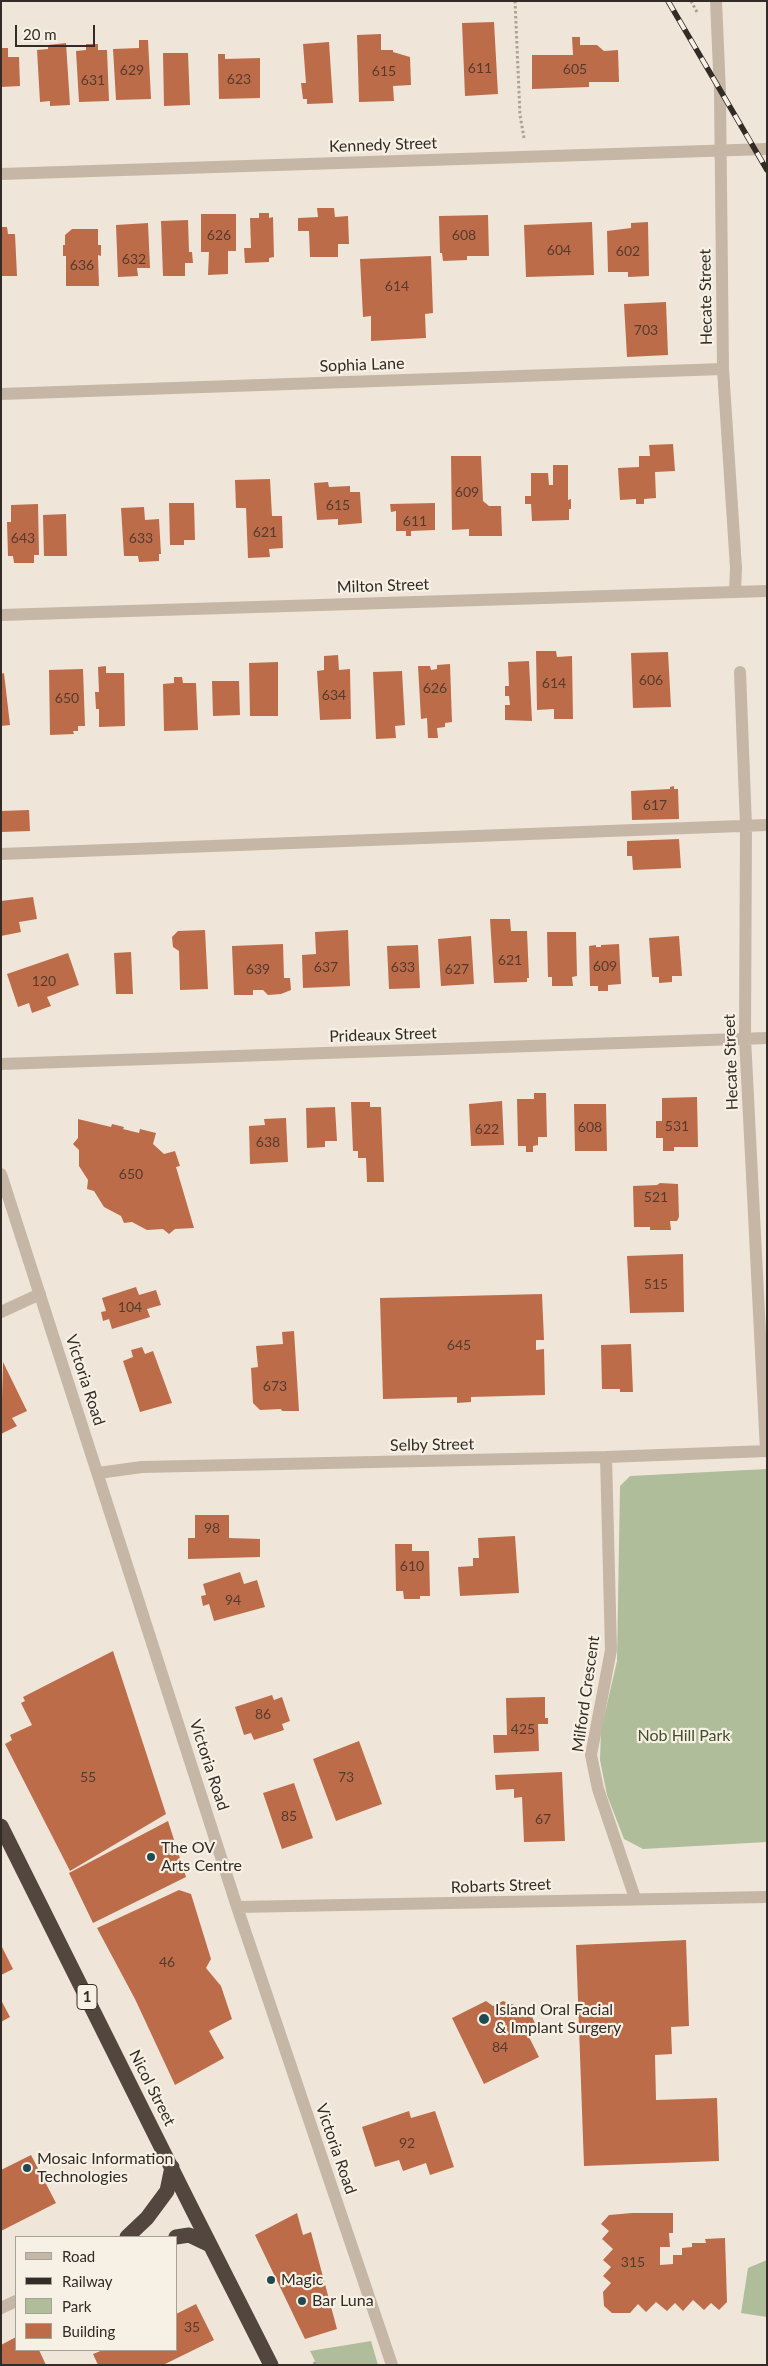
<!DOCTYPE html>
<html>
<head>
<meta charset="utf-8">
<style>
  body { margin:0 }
  #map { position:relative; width:768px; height:2366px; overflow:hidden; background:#efe6d9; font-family:Lato,sans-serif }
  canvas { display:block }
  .frame { position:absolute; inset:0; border:2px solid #322b26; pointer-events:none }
  .legend { position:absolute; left:15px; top:2236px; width:162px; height:115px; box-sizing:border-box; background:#f7f0e4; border:1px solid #a8a198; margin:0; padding:6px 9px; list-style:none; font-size:15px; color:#322b26 }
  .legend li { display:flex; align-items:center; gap:10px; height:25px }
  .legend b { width:25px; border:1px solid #a8a198 }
  .scale { position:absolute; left:15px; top:25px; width:80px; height:22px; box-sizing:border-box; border:2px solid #322b26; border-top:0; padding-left:6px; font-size:15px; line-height:18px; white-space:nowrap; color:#322b26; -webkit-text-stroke:4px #f7f0e4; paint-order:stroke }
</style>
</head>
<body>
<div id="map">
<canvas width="768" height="2366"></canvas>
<div class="frame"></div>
<ul class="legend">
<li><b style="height:6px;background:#c6b6a6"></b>Road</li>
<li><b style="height:6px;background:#322b26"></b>Railway</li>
<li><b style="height:14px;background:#afbd9a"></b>Park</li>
<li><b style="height:14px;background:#bd6c49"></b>Building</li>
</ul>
<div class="scale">20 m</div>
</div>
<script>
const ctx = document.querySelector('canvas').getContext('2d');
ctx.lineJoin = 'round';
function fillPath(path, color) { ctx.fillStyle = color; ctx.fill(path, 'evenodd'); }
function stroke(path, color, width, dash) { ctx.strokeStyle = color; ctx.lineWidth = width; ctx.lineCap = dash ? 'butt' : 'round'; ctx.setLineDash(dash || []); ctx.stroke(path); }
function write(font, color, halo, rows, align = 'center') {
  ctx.font = font + ' Lato,sans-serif'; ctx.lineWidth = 4.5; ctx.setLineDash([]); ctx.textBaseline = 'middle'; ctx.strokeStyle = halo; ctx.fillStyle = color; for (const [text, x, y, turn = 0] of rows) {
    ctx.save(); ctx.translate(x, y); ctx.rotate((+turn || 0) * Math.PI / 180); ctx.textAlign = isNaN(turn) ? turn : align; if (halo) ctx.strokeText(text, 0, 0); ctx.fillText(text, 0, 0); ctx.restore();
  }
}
fillPath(new Path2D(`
  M767,1469V1842L643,1849L624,1839L607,1795L600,1760L601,1730L617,1661L620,1486L630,1476Z
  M767,2260V2317L741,2313L748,2268Z
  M371,2341L378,2365H317L310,2351Z`), '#afbd9a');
fillPath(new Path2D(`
  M494,22L498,94L465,96L462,23Z
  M381,34V50H393V52L410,57L411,85L393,86L394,101L359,102L357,35Z
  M572,37H580V45H597L604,51L618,50L619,82H589V87L532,89V55H573Z
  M139,40H148L151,99L116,100L113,49L139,48Z
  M329,42L333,103L307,104V99H303L301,83H306L303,44Z
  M66,43L70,105L50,106V101L40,102L37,50L48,49V45Z
  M86,44H98V50H107L109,101L79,102L76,51L86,50Z
  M1,48H8V57H19L20,86L1,87Z
  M163,53H188L190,105L164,106Z
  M218,54H225V59L260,58V98L219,99Z
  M317,208H334L335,217L348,216L349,244H338V257H310L309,231H298V218L318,217Z
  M259,213H269V218L273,217L274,257L269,258V262L245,263L244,248H251L250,218H259Z
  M201,214H236V251H228V274L208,275L209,252H201Z
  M488,215L489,256H467V260L443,261L442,253H440L439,216Z
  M188,220L189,252H192L193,263H185V276H163L161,221Z
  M592,222L594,275L526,277L524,225Z
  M648,222L649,276L628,277V272H608L607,231L631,228V223Z
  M148,223L150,268H137L138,276L118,277L116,225Z
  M1,227H7L8,234H15L17,276H1Z
  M72,229H98V245H101V256L98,255L99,286H66V256H63V245H65V235Z
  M431,256L433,313L425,314L426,338L371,341V316L363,317L360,259Z
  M666,302L668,355L627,357L624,304Z
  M673,444L675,471L655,472L656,498L644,499V504H636V499L620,500L618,468L639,467V456H650L649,445Z
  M451,456H481L483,501L489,506H501L502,536H469V529L452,530Z
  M553,465H568V500L571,499V509H569V520L532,521L531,504H525V496H531V473H548L549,485H553Z
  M270,479L272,516H282L283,548L269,549L270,557L248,558L246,508H236L235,480Z
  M328,482L329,487L350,486V492H360L362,523L338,525V519L317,520L314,483Z
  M169,503H194L195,540H184V545H170Z
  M435,503V530L411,531V536H406V531H396V511L391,512L390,504Z
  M38,504L39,555H34V563H14L13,556H8L7,522H11V505Z
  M144,507L145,520L159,519L161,554H159V561L139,562L138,556H124L121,508Z
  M66,514L67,556H44L43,515Z
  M536,651H556L557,657L572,656L573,719H554V709L537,710Z
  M668,652L671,707L633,708L631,653Z
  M338,655L339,670L350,669L351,719L320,720L317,671L324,670V656Z
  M529,661L532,721L505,720V705H510L509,696H505V686H509L508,662Z
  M278,662V716H250L249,663Z
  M450,664L452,722L445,723V727L437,728L438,738H428L427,718L421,719L418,666H430L431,670L437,669V665Z
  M106,666V673H124L125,726L99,727V709H96L95,692H99L98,667Z
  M83,669L85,726H78V731H73L74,734L50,735L49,670Z
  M402,671L405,725L395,726L396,738L376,739L373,672Z
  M4,673L10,725L1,726V674Z
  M174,677H182L183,683H196L198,730L164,731L163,684L174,683Z
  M212,681H239L240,715L213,716Z
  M674,786V789H678L679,819L632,820L631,791L670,789V787Z
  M29,810L30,831L1,832V811Z
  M679,839L681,868L633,870L632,856H627V841Z
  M33,897L37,919L19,922L21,932L1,936V901Z
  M490,919H510L511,931H527L529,978H527V982L494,983Z
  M205,930L208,989L180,990L179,951L173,947L172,937L178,931Z
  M348,930L350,986L303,988L302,955L316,954L315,932Z
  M547,932H576L577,976L572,977L573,986H552V977H548Z
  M471,936L474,984L441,986L438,939Z
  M679,936L682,976H672V982L659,983V977H652L649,938Z
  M283,944L284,978H290L291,990L281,994L268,995L263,990H253V995H234L232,946Z
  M619,944L621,984L608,985V991H598V986H590L589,946L596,945V947H601V945Z
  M418,945L420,988L389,989L387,946Z
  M131,952L133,994H116L114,953Z
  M68,953L79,985L47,997L51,1006L32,1013L29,1003L18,1007L7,974Z
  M534,1093H546L547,1137H538V1145L533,1146V1152H526V1146H518L517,1099H534Z
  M697,1097L698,1147H674V1151H663V1138H656V1121H662V1098Z
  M502,1101L504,1145L471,1146L469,1104Z
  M351,1102H370V1107H381L384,1182H367L366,1158H358V1151H353Z
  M574,1104H606L607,1151H575Z
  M335,1107L337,1141H325V1147L307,1148L306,1108Z
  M286,1118L288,1162L250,1164L249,1126L265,1125L264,1119Z
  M78,1119L111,1127L112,1124L124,1127L123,1129L139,1133L140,1129L156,1133L153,1144L164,1154L175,1151L180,1166L176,1167L194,1228L175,1229L169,1234L163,1229L147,1230L132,1222L124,1223L121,1216L104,1207L94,1191L87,1189L88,1180L79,1166V1150L73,1144L78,1138Z
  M660,1183L678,1184L679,1217L677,1221H670L671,1230H650V1227H634L633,1186L657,1185Z
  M683,1254L684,1312L630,1313L627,1256Z
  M136,1287L139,1295L156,1290L161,1305L147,1309L150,1317L112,1329L109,1319L103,1321L101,1312L106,1311L102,1298Z
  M542,1294L544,1340H536V1350L544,1349L545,1395L471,1397V1402L457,1403V1397L383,1399L380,1298Z
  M294,1331L299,1411H282L281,1409L260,1410L253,1403L251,1368L258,1367L256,1346L283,1344L282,1332Z
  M631,1344L633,1392H620V1389H602L601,1345Z
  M142,1347L145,1354L153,1351L172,1403L140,1412L123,1361L133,1357L131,1350Z
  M3,1362L27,1411L12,1418L17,1426L1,1434Z
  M195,1515H229V1538L260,1539V1557L188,1559V1538H195Z
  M515,1536L519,1593L460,1596L458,1567L473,1566V1558H479L478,1538Z
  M395,1544H412V1551H429L430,1596H420V1599H404L403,1591H396Z
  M240,1572L244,1584L257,1580L265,1607L214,1621L209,1604L203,1606L201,1596L206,1595L203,1584Z
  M113,1651L166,1814L70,1871L5,1744L12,1740L10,1735L32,1725L21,1703L25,1701L23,1697Z
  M272,1695L274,1700L282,1697L290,1721L282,1724L284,1730L254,1740L251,1733L244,1735L235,1707Z
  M545,1697V1718H548V1724H538L539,1751L494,1753L493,1735H507L506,1698Z
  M359,1741L382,1804L336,1821L313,1759Z
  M562,1772L565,1841L524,1842L522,1797L514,1798V1789L496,1790L495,1775Z
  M294,1783L313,1838L282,1849L263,1793Z
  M168,1821L186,1877L93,1923L69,1873Z
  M179,1890L191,1894L211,1959L206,1968L221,1986L232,2019L209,2031L224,2058L175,2085L135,1999L97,1928Z
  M686,1940L689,2026L671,2027L672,2054L655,2055L656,2100L717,2098L719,2161L584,2166L576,1945Z
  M1,1945L13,1969L1,1975Z
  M1,2000L10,2017L1,2022Z
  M486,2001L493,2006L503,2001L529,2010L538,2030L537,2033L529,2037L539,2057L484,2084L452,2018Z
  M409,2111L411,2118L435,2111L454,2167L430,2175L426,2163L403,2171L399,2160L375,2167L362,2127Z
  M31,2155L56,2203L1,2231V2170Z
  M297,2213L303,2235L311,2232L337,2329L305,2339L255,2235Z
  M632,2213H673V2233H669L670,2247H660V2265L673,2264V2255H682V2248L692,2247V2243H706L705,2239L725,2238L727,2302L719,2310L711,2303L704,2310L693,2300L683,2311L675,2303L667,2311L656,2302L646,2312L638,2304L630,2313H612L604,2306L603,2292L611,2283L603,2276L611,2267L603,2260L613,2249L602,2239L609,2231L601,2224L609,2215Z
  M196,2304L214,2340L163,2365H98L93,2354L103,2350H176V2314Z
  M16,2337V2350H39L46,2365H1V2345Z`), '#bd6c49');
stroke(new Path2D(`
  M515,1L520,115L524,138
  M691,1L697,12
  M314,2362L316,2365`), '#b1a190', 3, [2.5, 2.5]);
stroke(new Path2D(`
  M716,1L720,92L723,369L736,568L735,592
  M1,174L767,149
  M1,394L723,369
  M1,615L767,591
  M740,672L746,826L745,1038L766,1451
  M1,854L767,825
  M1,1064L767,1038
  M1,1174L237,1907L392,2365
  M1,1312L40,1294
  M606,1457L611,1650L591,1755L598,1789L635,1898
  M98,1473L142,1467L606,1457L767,1451
  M237,1907L767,1897
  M1,2308L16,2301`), '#c6b6a6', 12);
stroke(new Path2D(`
  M1,1826L191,2207L271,2365
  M127,2237L147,2218L167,2191L172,2167
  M176,2237L189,2235L210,2245`), '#53463e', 15);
const rail = new Path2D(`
  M668,1L767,170`);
stroke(rail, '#322b26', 5.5);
stroke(rail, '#f7f0e4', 4, [11]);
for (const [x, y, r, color] of [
  [151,1857,5,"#1f4a51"],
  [484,2019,6,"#1f4a51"],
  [27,2168,5,"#1f4a51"],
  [271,2280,5,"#1f4a51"],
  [302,2301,5,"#1f4a51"]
]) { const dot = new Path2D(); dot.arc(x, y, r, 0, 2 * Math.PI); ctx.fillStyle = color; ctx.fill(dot); stroke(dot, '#f7f0e4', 2); }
write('14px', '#553b2f', null, [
  ["611",480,68],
  ["605",575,69],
  ["629",132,70],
  ["615",384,71],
  ["623",239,79],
  ["631",93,80],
  ["626",219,235],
  ["608",464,235],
  ["604",559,250],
  ["602",628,251],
  ["632",134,259],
  ["636",82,265],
  ["614",397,286],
  ["703",646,330],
  ["609",467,492],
  ["615",338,505],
  ["611",415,521],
  ["621",265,532],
  ["643",23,538],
  ["633",141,538],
  ["606",651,680],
  ["614",554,683],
  ["626",435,688],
  ["634",334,695],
  ["650",67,698],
  ["617",655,805],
  ["621",510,960],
  ["609",605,966],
  ["637",326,967],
  ["633",403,967],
  ["639",258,969],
  ["627",457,969],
  ["120",44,981],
  ["531",677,1126],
  ["608",590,1127],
  ["622",487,1129],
  ["638",268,1142],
  ["650",131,1174],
  ["521",656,1197],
  ["515",656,1284],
  ["104",130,1307],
  ["645",459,1345],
  ["673",275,1386],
  ["98",212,1528],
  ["610",412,1566],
  ["94",233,1600],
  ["86",263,1714],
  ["425",523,1729],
  ["55",88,1777],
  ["73",346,1777],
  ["85",289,1816],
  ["67",543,1819],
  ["46",167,1962],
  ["84",500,2047],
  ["92",407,2143],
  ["315",633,2262],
  ["35",192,2327]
]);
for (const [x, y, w] of [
  [87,1997,20]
]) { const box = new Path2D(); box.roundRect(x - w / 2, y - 12.5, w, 25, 4); ctx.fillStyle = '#f7f0e4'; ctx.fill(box); stroke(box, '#322b26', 1); }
write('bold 15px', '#322b26', null, [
  ["1",87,1997]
]);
write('16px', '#322b26', '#f7f0e4', [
  ["Kennedy Street",383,145,-2],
  ["Hecate Street",706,297,-91],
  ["Sophia Lane",362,365,-2],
  ["Milton Street",383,586,-2],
  ["Prideaux Street",383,1035,-2],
  ["Hecate Street",731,1062,-92],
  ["Victoria Road",85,1380,72],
  ["Selby Street",432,1445,-1],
  ["Milford Crescent",586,1694,-82],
  ["Victoria Road",209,1765,72],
  ["Robarts Street",501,1886,-2],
  ["Nicol Street",152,2088,63],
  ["Victoria Road",336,2149,71]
]);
write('16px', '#404f2c', '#f7f0e4', [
  ["Nob Hill Park",684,1736]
]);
write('16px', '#322b26', '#f7f0e4', [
  ["The OV",161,1848],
  ["Arts Centre",161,1866],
  ["Island Oral Facial",495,2010],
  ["& Implant Surgery",495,2028],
  ["Mosaic Information",37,2159],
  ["Technologies",37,2177],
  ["Magic",281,2280],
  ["Bar Luna",312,2301]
], 'left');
</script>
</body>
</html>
